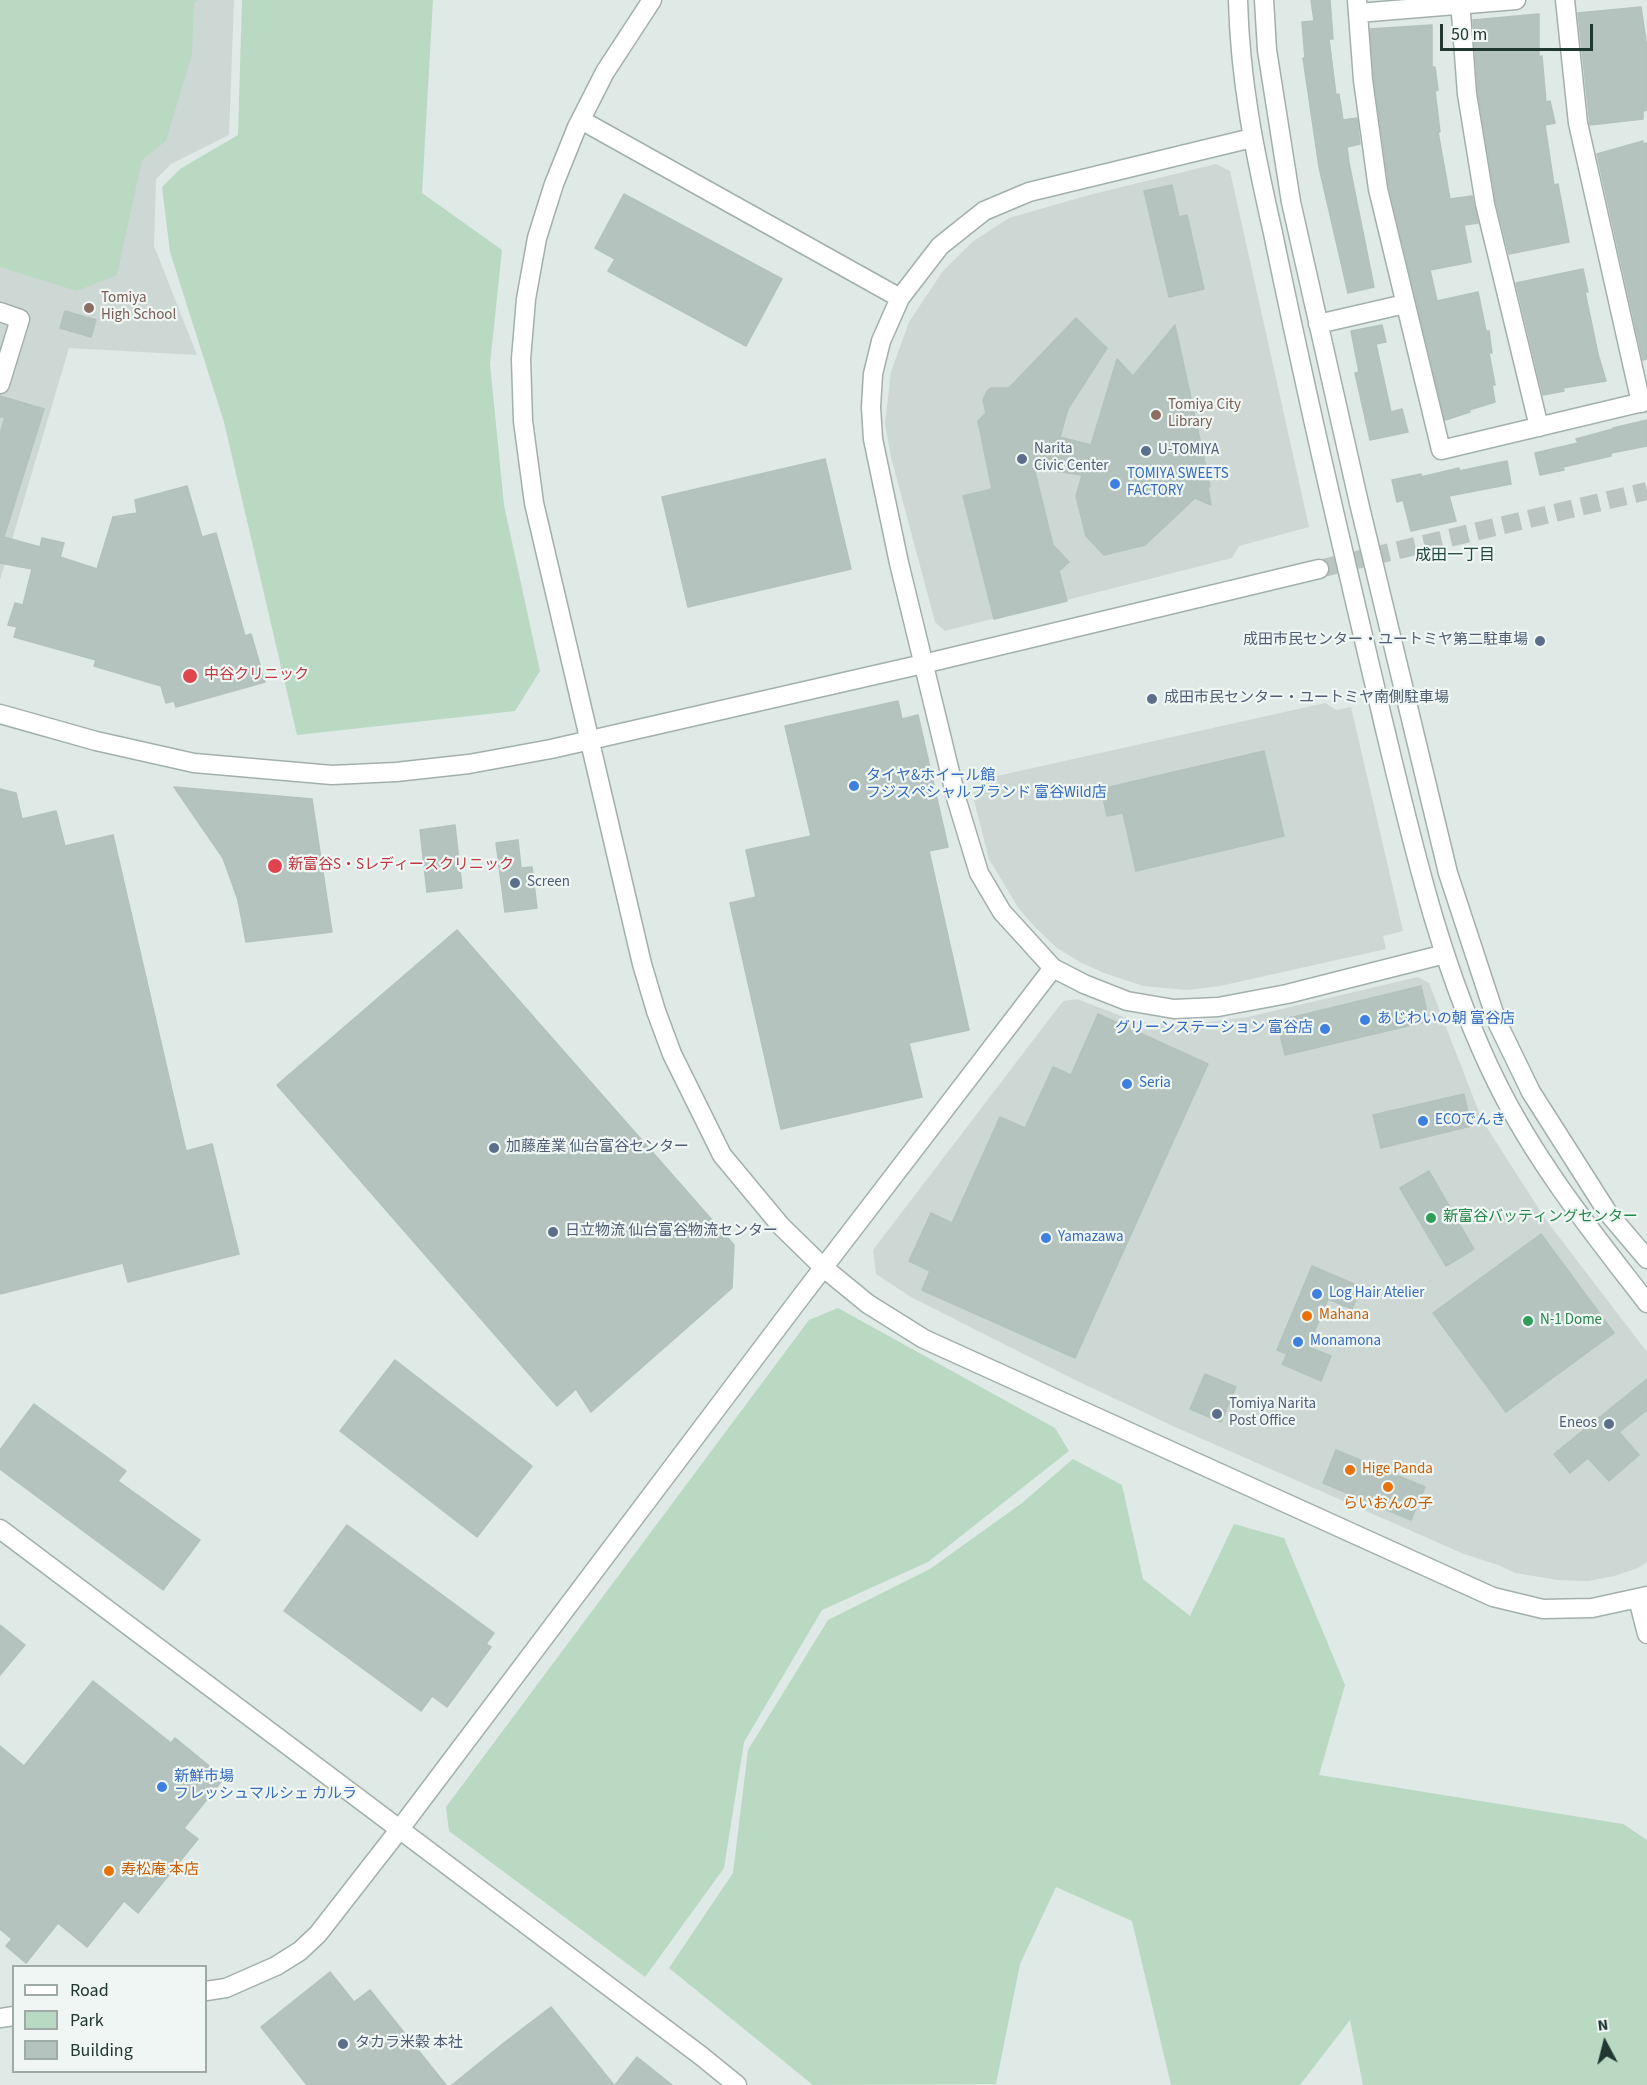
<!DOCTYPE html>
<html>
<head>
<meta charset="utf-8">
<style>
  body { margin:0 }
  #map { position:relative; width:1647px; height:2085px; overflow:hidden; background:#dfe9e5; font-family:"Source Sans 3",sans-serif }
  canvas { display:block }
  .legend { position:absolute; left:12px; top:1965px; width:195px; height:108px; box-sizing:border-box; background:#eff6f3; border:2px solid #9daaa6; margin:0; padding:8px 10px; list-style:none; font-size:18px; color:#213732 }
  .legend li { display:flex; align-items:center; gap:12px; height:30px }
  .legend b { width:30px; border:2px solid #9daaa6 }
  .north { position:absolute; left:1575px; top:2013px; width:60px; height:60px; -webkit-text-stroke:4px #eff6f3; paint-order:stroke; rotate:353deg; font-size:16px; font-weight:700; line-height:24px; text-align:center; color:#213732 }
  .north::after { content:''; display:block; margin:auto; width:21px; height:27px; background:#213732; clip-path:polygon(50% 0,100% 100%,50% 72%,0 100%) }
  .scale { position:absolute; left:1440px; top:24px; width:153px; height:27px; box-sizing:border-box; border:3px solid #213732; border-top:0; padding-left:8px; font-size:18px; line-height:21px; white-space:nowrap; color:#213732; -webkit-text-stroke:4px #eff6f3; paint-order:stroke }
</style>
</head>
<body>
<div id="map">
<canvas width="1647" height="2085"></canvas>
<ul class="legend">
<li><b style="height:8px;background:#fff"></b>Road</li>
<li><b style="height:16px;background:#b9d9c3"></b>Park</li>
<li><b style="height:16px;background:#b4c3be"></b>Building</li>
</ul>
<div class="north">N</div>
<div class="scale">50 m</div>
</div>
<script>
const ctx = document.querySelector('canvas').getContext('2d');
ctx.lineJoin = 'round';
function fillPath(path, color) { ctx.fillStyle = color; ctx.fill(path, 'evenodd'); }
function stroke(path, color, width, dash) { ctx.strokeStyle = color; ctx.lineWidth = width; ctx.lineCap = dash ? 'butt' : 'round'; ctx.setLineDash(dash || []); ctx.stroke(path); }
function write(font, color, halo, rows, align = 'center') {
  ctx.font = font + ' "Source Sans 3","Noto Sans JP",sans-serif'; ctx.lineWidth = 4.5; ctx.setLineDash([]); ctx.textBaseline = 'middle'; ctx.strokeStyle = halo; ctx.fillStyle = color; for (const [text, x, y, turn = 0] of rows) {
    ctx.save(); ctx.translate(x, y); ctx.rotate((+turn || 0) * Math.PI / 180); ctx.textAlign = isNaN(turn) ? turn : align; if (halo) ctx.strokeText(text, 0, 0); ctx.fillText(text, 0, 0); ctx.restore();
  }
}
fillPath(new Path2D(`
  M0,0H234L229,135L171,164L156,179L154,246L197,355L69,348L0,580Z
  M1216,164L1230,171L1309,527L1239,546L1232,558L945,631L935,622L891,457L885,424L891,372L909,322L943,271L972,242L1009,218L1089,195Z
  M1325,703L1336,710L1351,707L1403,931L1383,936L1386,949L1220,986L1187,990L1143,986L1104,973L1080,962L1057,948L1036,928L1019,909L989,859L972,793L980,790L979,780Z
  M1418,977L1429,983L1482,1120L1546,1220L1647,1352V1562L1638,1568L1614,1576L1588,1581L1558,1580L1515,1573L1501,1566L1464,1554L1175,1427L1071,1378L911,1297L876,1274L873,1250L1063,1001L1077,999L1137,1022L1183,1025L1248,1017Z`), '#cdd8d4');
fillPath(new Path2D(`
  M0,0H198L194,3L192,54L166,141L142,160L117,275L77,291L0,267Z
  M242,0H433L422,193L502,250L490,364L504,505L540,671L515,711L297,735L224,422L170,252L162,187L180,169L238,135Z
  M838,1308L1055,1428L1069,1451L928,1562L822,1610L744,1742L724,1868L645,1977L449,1831L446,1807L809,1320Z
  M1073,1459L1122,1485L1143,1579L1190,1616L1234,1524L1284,1538L1345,1685L1319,1775L1623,1824L1647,1840V2085H1363L1350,2020L1300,2085H1171L1132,1921L1056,1887L1020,1964L996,2084L813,2085L669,1968L733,1873L748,1750L828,1620L930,1569L1022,1503Z`), '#b9d9c3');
const building = new Path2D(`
  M1311,0H1330L1333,39H1329L1336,95L1339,94L1343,120L1357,118L1360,144L1347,147L1349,163L1374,287L1348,293L1319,167L1303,58H1305L1302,22L1314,21Z
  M1641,7L1647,48V110L1643,111V119L1590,125L1578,13Z
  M1539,14V57L1542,56L1546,102L1550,101L1555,123L1545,125L1554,185L1558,184L1569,242L1509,254L1496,202L1478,93L1473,20Z
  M1432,25V67H1435L1438,90L1435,91L1440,132H1438L1450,199L1472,196L1478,223L1464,225L1471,262L1430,270L1437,301L1478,292L1486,331H1489L1492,353H1489L1495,385H1492L1495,402L1469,410L1470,412L1445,420L1389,187L1374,79L1370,29Z
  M1643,141V144L1647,143V359L1643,360L1597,154Z
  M1172,185L1179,217L1187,215L1204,289L1169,297L1144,191Z
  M624,194L782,279L746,346L608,271L615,259L595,248Z
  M1583,269L1588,292H1585L1598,354L1606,381L1563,388L1564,391L1543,395L1516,283Z
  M65,311L96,320L91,337L60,328Z
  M1076,318L1107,348L1068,409L1060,437L1091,445L1117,359L1133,376L1175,325L1210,486L1208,488L1211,505L1195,498L1145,545L1104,555L1086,536L1076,496L1082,475L1034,468L1053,545L1069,562L1059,571L1067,601L994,619L963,496L992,489L978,421L986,413L983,400L987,391L991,388H1009Z
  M1382,325L1386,342L1376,344L1391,412L1402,409L1408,432L1370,440L1355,373L1359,372L1351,331Z
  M0,396L44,409L4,537L0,536V434L5,417H0Z
  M1647,420V446L1611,453V456L1563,467L1564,470L1540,475L1535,453L1578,443L1576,439L1613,429V428Z
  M825,459L851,569L688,607L662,497Z
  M1507,461L1511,484L1449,496L1456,521L1411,531L1403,500L1397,502L1392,480L1421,474V477L1459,468V471Z
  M187,486L202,537L216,533L245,636L251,634L265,682L176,707L174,701L166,703L161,686L94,666L96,660L14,637L17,627L8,625L15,603L23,605L32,569L0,563V536L40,547L42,538L64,543L60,557L97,569L113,517L137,513L135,500Z
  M898,701L902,719L918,715L948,847L929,851L969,1030L909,1043L922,1097L781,1129L730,903L756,897L746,850L811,836L785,726Z
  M1264,751L1284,836L1136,871L1123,813L1107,816L1101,789Z
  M174,787L312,799L332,932L246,942L238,900L223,858Z
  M0,789L16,793L22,819L56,811L65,846L113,835L186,1151L212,1144L239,1254L128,1282L123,1263L0,1294Z
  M455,825L462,888L427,892L420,830Z
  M518,840L521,868L532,867L537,908L505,912L496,843Z
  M457,930L734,1245L732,1288L591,1412L576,1389L557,1406L277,1085Z
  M1421,986L1429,1021L1285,1055L1277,1021Z
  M1098,1014L1208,1064L1075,1358L922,1290L930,1271L909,1261L931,1213L952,1223L1000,1117L1025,1128L1053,1067L1071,1075Z
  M1464,1094L1471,1126L1381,1148L1373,1115Z
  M1429,1171L1474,1249L1446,1266L1400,1188Z
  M1541,1234L1614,1333L1506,1412L1433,1313Z
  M1312,1266L1361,1287L1352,1309L1328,1299L1308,1347L1331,1356L1321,1381L1282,1364L1287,1354L1277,1350Z
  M395,1360L532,1466L477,1537L340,1431Z
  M1205,1374L1236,1387L1221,1422L1190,1409Z
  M1647,1379V1410L1619,1432L1639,1455L1609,1481L1588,1458L1570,1473L1554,1454Z
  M34,1404L126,1471L118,1481L200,1540L163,1590L0,1469V1450Z
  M1336,1450L1425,1487L1411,1520L1323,1483Z
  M347,1525L494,1633L486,1644L491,1647L447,1707L432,1696L421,1711L284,1611Z
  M0,1625L25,1645L0,1675Z
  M93,1681L171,1743L175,1738L224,1778L184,1828L198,1839L138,1913L124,1901L87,1947L58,1923L26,1963L6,1946L12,1939L0,1929V1746L24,1766Z
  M330,1972L354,2002L370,1990L446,2085H307L261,2027Z
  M551,2007L614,2085H452L505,2042Z
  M637,2057L672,2085H615Z`);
fillPath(building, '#b4c3be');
stroke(building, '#b2c2bc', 1.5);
stroke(new Path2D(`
  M1319,569L1647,491`), '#b9c5c1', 18, [18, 9]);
const minor = new Path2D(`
  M652,0L605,72L577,127L554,184L537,238L526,299L521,359L523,421L534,503L642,964L656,1011L672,1054L722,1155L781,1226L824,1268L868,1304L924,1339L1493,1597L1543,1609L1592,1608L1647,1596
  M1238,0C1240,82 1255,154 1273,233C1285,292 1298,351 1311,410C1334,514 1359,618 1383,721C1413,845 1441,971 1498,1085C1538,1165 1593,1233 1647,1303
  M1264,0L1267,50L1291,202L1359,503L1448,873L1497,1022L1531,1092L1608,1213L1647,1259
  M1357,0L1363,80L1378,189L1441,450L1647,401
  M1460,0L1467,94L1485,204L1539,427
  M1565,0L1578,123L1641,403
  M1358,13L1516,0
  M581,120L900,298
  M1252,138L1029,192L984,211L940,246L900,298L881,341L873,374L871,407L873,439L899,563L957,801L979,873L1002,912L1053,968L1084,984L1127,1001L1174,1009L1218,1007L1287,994L1445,954
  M0,312L20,319L0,384
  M1318,324L1405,304
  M0,714L96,741L194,763L332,775L396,772L469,764L551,749L923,664L1319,569
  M0,1529L700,2055L737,2085
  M1638,1599L1647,1634
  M206,1991L226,1988L276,1966L300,1951L318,1934L399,1830L797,1302L1053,968
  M0,2018L14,2016`);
stroke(minor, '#a2b0ac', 21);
stroke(minor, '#fff', 18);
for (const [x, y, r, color] of [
  [89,308,6,"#8d6e63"],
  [1156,415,6,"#8d6e63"],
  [1146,451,6,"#5c6f8a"],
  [1022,459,6,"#5c6f8a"],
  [1115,484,6,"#3f7fe0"],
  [1540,641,6,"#5c6f8a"],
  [190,676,8,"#e0444e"],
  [1152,699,6,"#5c6f8a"],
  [854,786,6,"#3f7fe0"],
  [275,866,8,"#e0444e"],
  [515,883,6,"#5c6f8a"],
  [1365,1020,6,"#3f7fe0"],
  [1325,1029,6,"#3f7fe0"],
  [1127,1084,6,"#3f7fe0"],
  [1423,1121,6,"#3f7fe0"],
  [494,1148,6,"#5c6f8a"],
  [1431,1218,6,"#2e9e5b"],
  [553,1232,6,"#5c6f8a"],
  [1046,1238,6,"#3f7fe0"],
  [1317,1294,6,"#3f7fe0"],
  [1307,1316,6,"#e8710a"],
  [1528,1321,6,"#2e9e5b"],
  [1298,1342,6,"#3f7fe0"],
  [1217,1414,6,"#5c6f8a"],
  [1609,1424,6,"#5c6f8a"],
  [1350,1470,6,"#e8710a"],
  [1388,1487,6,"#e8710a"],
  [162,1787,6,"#3f7fe0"],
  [109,1871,6,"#e8710a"],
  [343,2044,6,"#5c6f8a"]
]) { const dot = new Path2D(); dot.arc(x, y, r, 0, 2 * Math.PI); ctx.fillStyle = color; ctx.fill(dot); stroke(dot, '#eff6f3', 2); }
write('15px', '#785e54', '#eff6f3', [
  ["Tomiya",101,299],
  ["High School",101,316],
  ["Tomiya City",1168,406],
  ["Library",1168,423]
], 'left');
write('15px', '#4e5e75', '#eff6f3', [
  ["Narita",1034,450],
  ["Civic Center",1034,467],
  ["U-TOMIYA",1158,451],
  ["成田市民センター・ユートミヤ第二駐車場",1528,641,"right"],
  ["成田市民センター・ユートミヤ南側駐車場",1164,699],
  ["Screen",527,883],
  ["加藤産業 仙台富谷センター",506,1148],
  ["日立物流 仙台富谷物流センター",565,1232],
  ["Tomiya Narita",1229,1405],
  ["Post Office",1229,1422],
  ["Eneos",1597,1424,"right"],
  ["タカラ米穀 本社",355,2044]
], 'left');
write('15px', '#366cbe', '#eff6f3', [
  ["TOMIYA SWEETS",1127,475],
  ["FACTORY",1127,492],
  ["タイヤ&ホイール館",866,777],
  ["フジスペシャルブランド 富谷Wild店",866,794],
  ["あじわいの朝 富谷店",1377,1020],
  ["グリーンステーション 富谷店",1313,1029,"right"],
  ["Seria",1139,1084],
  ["ECOでんき",1435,1121],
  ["Yamazawa",1058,1238],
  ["Log Hair Atelier",1329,1294],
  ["Monamona",1310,1342],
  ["新鮮市場",174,1778],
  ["フレッシュマルシェ カルラ",174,1795]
], 'left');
write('15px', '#be3a42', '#eff6f3', [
  ["中谷クリニック",204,676],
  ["新富谷S・Sレディースクリニック",288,866]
], 'left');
write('15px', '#27864d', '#eff6f3', [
  ["新富谷バッティングセンター",1443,1218],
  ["N-1 Dome",1540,1321]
], 'left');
write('15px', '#c56008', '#eff6f3', [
  ["Mahana",1319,1316],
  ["Hige Panda",1362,1470],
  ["らいおんの子",1388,1505,"center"],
  ["寿松庵 本店",121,1871]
], 'left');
write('16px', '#1f4740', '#eff6f3', [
  ["成田一丁目",1455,556]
]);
</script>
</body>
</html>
